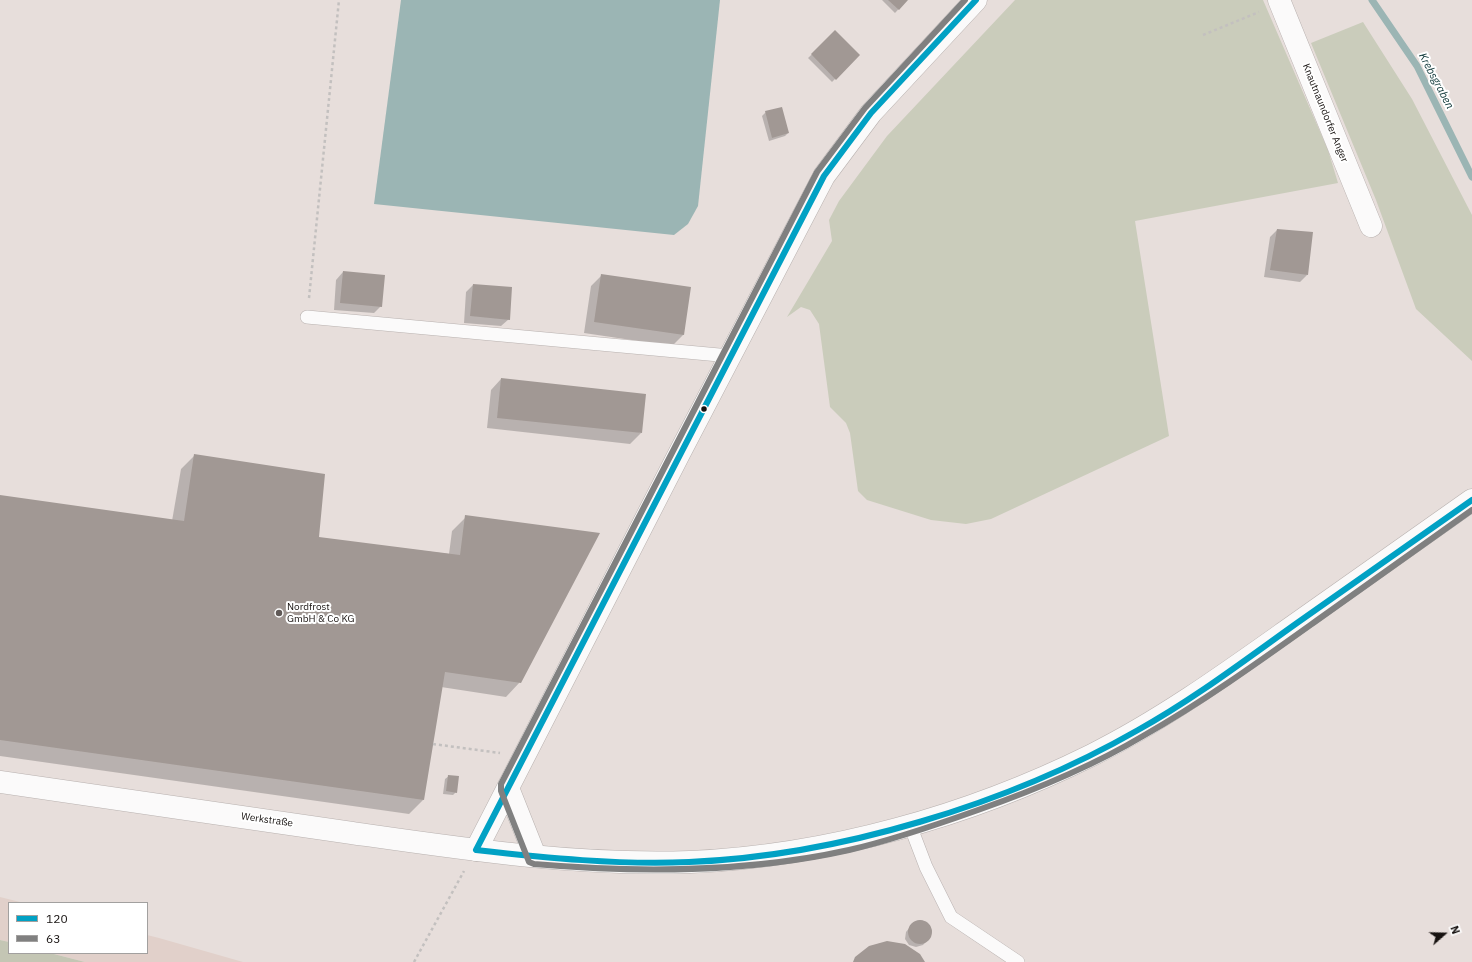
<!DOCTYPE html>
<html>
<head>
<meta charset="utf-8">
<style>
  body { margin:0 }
  #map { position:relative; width:1472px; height:962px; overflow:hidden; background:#e7dedb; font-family:"IBM Plex Sans",sans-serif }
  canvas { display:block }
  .legend { position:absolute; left:8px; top:902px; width:140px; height:52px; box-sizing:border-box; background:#fff; border:1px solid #a2a09f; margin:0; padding:5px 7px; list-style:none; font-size:12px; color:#171210 }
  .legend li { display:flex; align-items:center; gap:8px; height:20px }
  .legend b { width:20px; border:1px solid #a2a09f }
  .north { position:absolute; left:1424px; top:914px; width:40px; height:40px; -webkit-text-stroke:3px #fff; paint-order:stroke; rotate:70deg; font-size:11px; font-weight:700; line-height:16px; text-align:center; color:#171210 }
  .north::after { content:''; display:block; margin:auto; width:14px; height:18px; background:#171210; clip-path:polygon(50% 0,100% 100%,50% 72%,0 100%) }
</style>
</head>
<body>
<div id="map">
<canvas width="1472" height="962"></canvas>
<ul class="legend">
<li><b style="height:5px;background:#01a1c4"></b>120</li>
<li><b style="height:5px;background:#808080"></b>63</li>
</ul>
<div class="north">N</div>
</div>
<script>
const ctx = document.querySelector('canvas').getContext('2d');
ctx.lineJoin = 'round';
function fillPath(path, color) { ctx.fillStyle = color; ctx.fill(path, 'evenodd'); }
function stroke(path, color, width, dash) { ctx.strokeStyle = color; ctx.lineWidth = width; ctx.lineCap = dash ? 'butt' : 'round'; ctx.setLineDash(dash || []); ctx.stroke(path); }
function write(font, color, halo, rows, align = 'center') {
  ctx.font = font + ' "IBM Plex Sans",sans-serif'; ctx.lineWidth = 4; ctx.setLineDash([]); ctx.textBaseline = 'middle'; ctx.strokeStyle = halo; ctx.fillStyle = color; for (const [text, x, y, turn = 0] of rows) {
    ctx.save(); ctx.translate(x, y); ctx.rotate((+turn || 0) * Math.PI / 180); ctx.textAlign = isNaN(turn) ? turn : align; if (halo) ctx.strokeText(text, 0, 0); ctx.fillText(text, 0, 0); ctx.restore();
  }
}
fillPath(new Path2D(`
  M0,897L24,903H9V942L0,940Z
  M147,935L159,938L243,962H85L50,953H147Z`), '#e1d0ca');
fillPath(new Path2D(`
  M1015,0H1263L1328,150L1338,183L1135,221L1169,436L991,519L966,524L931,520L867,500L858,491L850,433L846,423L830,407L819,324L810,310L801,307L787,317L832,241L829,220L839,201L887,136Z
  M1363,22L1412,99L1472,215V361L1416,309L1376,200L1311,43Z`), '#caccbb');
fillPath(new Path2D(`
  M0,940L9,942V953H50L85,962H0Z`), '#c4c6b4');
fillPath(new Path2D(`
  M401,0H720L698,206L688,224L674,235L374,204Z`), '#9bb5b4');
fillPath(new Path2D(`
  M882,0H907L895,13Z
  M835,32L859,55L832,82L808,58Z
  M766,112L788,133L785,136L769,141L762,116Z
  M1277,230L1307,275L1300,282L1264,277L1270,237Z
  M343,272L381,306L374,313L334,310L336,280Z
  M602,275L690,288L683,335L672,346L584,333L591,286Z
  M473,285L509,319L501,326L464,323L466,292Z
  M501,379L641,433L630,444L487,428L491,390Z
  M195,455L318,538L449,554L452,531L466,517L520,682L506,697L441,687L423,800L409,814L0,756V496L172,521L181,469Z
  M449,776L456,792L453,795L443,794L445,779Z
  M920,920L927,922L931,928V935L923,945L916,947L909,945L905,939L906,932L914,922Z`), '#0003');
stroke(new Path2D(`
  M1372,0L1417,66L1472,177`), '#9bb5b4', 7);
fillPath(new Path2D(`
  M888,0H908L899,10Z
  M835,30L860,55L836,80L811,54Z
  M782,107L789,133L772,138L765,111Z
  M1277,229L1313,232L1308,275L1270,270Z
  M343,271L385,275L382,307L340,303Z
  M601,274L691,287L684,335L594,322Z
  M473,284L512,287L510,320L470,316Z
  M501,378L646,394L642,433L497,418Z
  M194,454L325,474L319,537L460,555L465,515L600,533L521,683L445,672L424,800L0,740V495L184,521Z
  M448,775L459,776L457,793L446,791Z
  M908 932a12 12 0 1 1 24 0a12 12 0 1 1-24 0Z
  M887,941L905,944L920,954L925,962H853L855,957L869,946Z`), '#a19894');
const lane = new Path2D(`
  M307,317L730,356
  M910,825L926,867L951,917L1018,962`);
const street = new Path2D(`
  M1279,0L1371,226
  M508,788L535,856
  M476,850L679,454L824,176L871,113L976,0`);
const secondary = new Path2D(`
  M0,782C117,799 235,816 352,833C464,849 576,866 690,862C828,856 969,816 1092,755C1160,721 1223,676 1285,632C1347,588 1410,544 1472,500`);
stroke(lane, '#b8b1af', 14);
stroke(street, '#b8b1af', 23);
stroke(secondary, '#b8b1af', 23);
stroke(new Path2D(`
  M1203,35L1259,12
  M309,298L339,0
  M433,744L500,753
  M414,962L464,871`), '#c3c0bf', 2.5, [3, 3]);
stroke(lane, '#fbfafa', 13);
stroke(street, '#fbfafa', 22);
stroke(secondary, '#fbfafa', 22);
stroke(new Path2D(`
  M976,0L871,113L824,176L476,850C547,858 618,865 689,862C838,856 1009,804 1138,730C1194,699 1245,660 1297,623C1355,582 1414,541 1472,500`), '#01a1c4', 6);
stroke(new Path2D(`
  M965,0L865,108L817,172L501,784V791L529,862L534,864C639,873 746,873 849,850C893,840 936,825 978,810C1035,790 1091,767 1143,736C1203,702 1260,661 1316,621C1368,584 1420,547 1472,510`), '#808080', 6);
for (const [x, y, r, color] of [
  [704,409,3.5,"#171210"],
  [279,613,4,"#605957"]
]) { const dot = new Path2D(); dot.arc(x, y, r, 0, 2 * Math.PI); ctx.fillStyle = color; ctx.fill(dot); stroke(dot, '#fff', 1.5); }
write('10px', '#171210', '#fff', [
  ["Knautnaundorfer Anger",1325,113,68],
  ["Werkstraße",267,820,8]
]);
write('10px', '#171210', '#fff', [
  ["Nordfrost",287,607],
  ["GmbH & Co KG",287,619]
], 'left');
write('italic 11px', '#0c3536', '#fff', [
  ["Krebsgraben",1436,81,62]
]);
</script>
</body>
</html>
